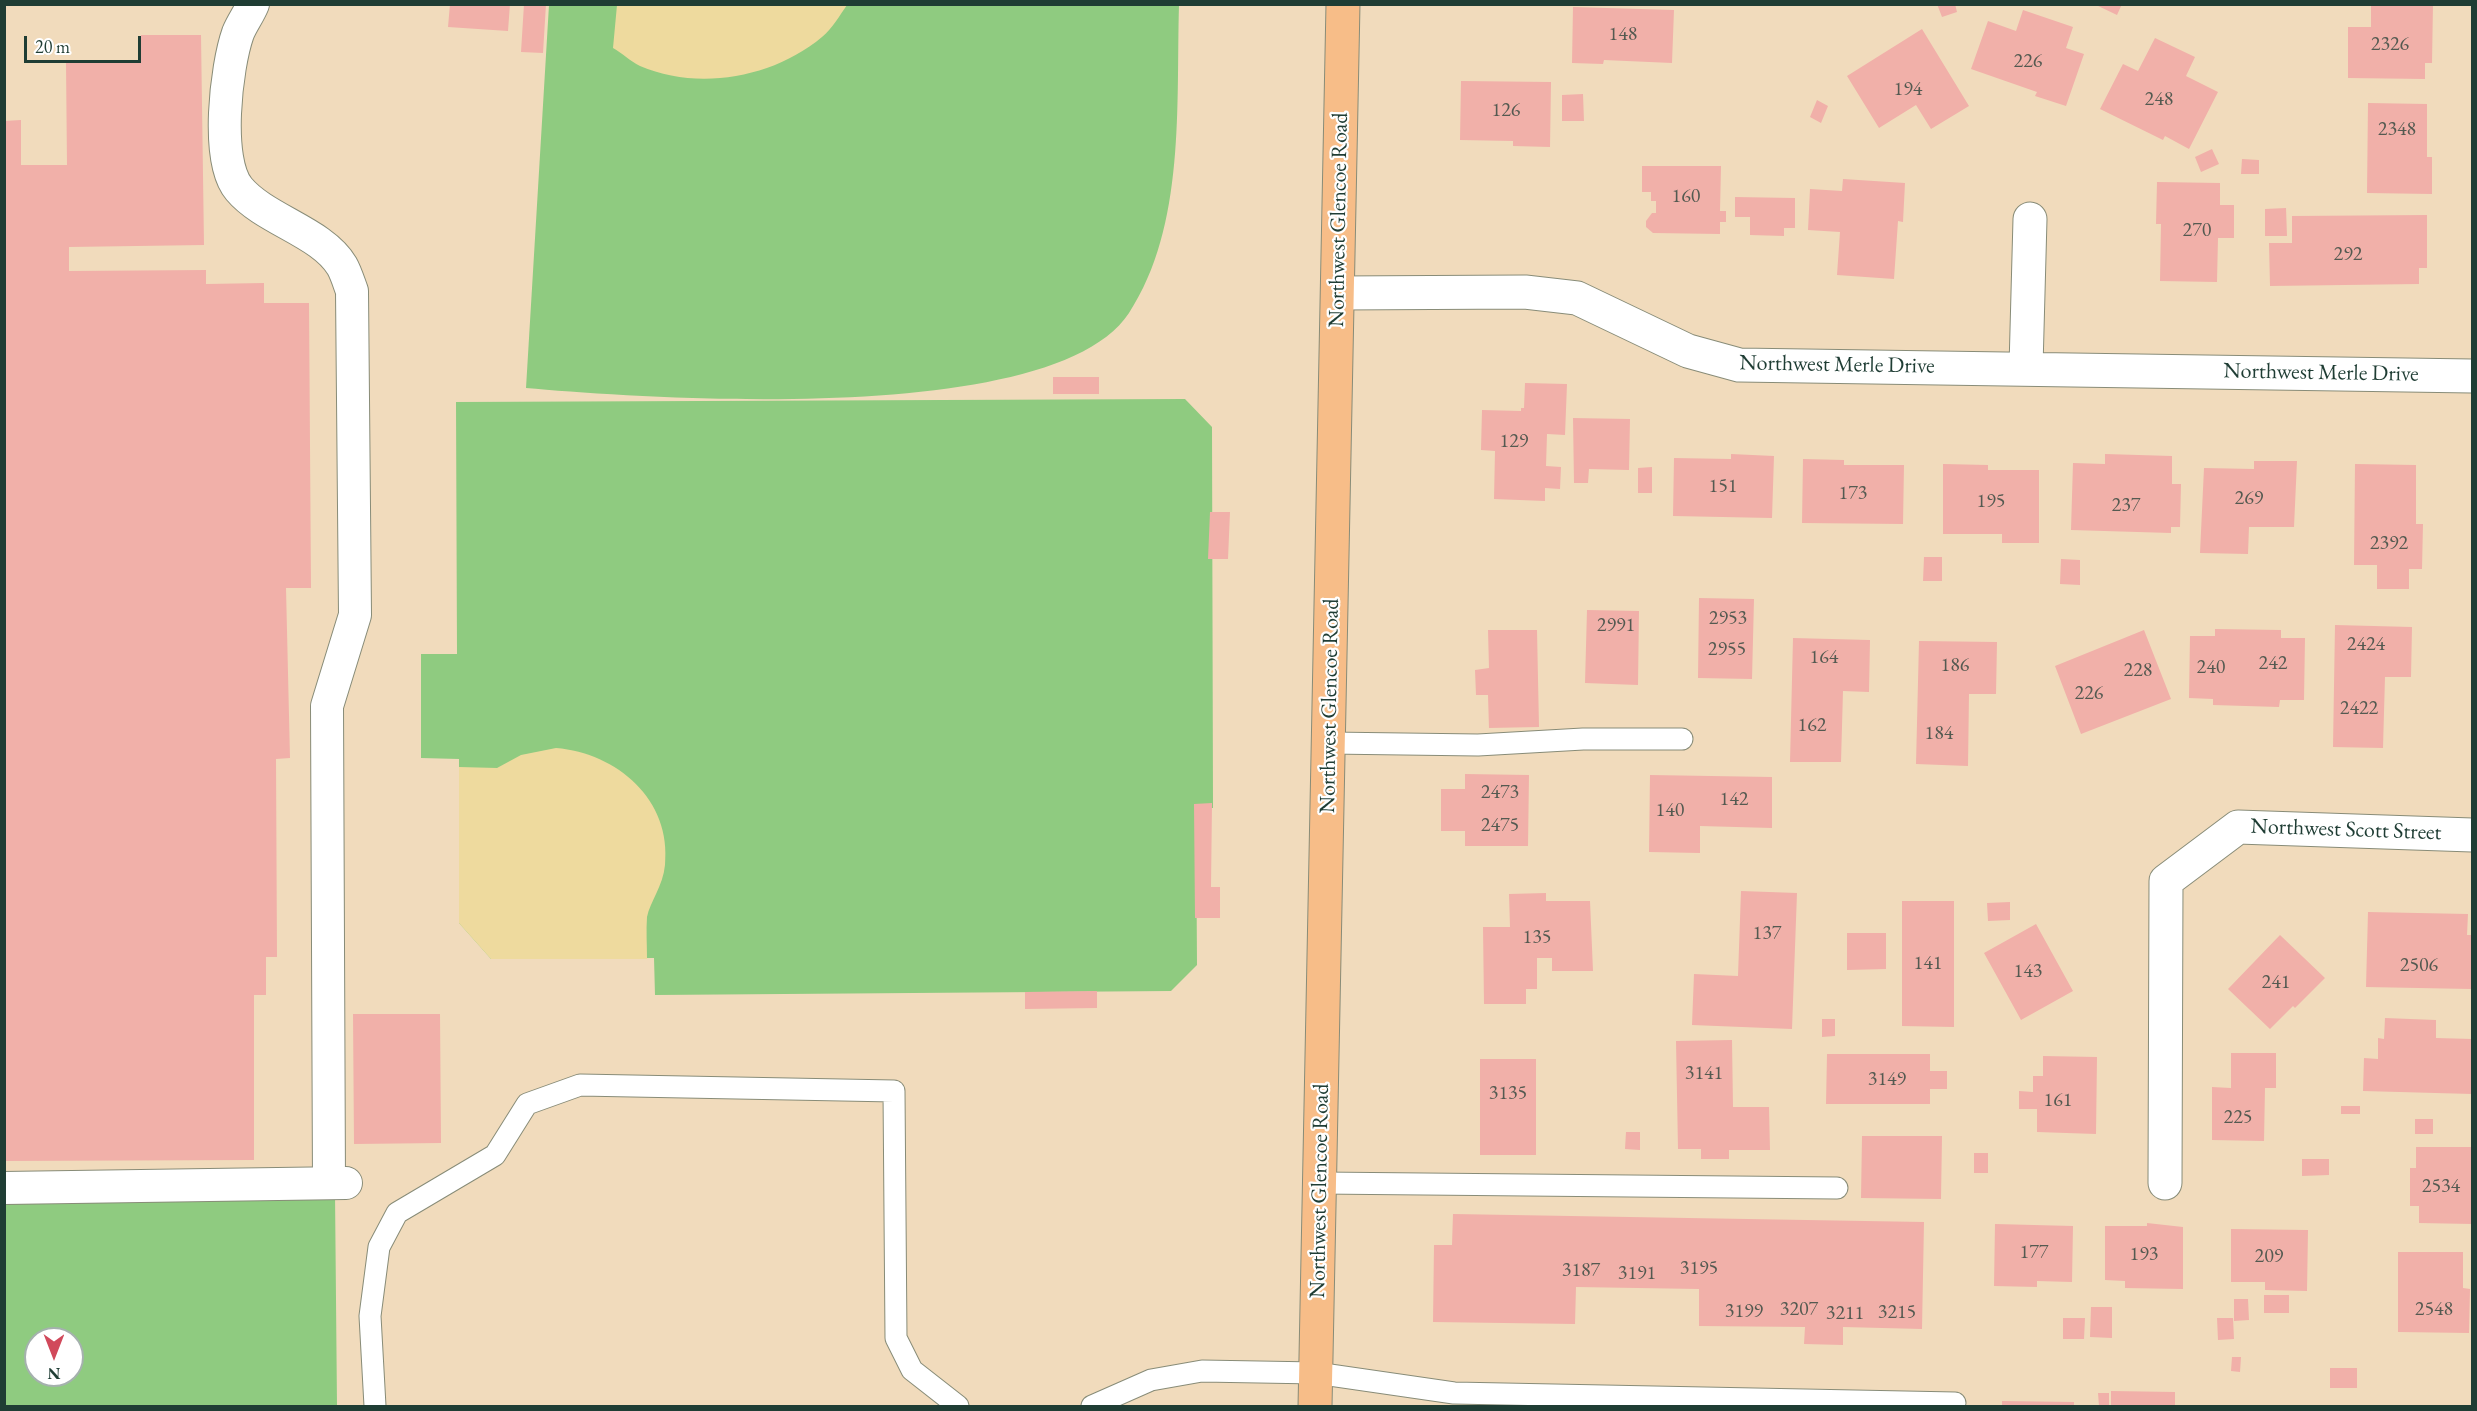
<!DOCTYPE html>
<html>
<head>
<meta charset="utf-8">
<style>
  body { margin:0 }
  #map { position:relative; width:2477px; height:1411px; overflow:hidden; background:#f1dbbc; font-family:"EB Garamond",serif }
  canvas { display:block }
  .frame { position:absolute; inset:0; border:6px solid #1f3d34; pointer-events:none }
  .north { position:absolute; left:24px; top:1327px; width:60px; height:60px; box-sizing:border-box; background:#fff; border:2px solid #a5b1ae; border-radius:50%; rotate:180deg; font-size:16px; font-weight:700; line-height:24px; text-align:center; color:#1f3d34 }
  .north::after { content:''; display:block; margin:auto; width:21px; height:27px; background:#d1495b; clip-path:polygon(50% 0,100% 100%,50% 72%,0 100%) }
  .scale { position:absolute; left:24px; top:36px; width:117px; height:27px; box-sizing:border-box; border:3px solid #1f3d34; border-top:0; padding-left:8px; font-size:18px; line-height:21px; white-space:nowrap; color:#1f3d34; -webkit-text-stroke:4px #fff; paint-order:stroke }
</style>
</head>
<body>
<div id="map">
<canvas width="2477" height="1411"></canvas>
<div class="frame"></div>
<div class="north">N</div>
<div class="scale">20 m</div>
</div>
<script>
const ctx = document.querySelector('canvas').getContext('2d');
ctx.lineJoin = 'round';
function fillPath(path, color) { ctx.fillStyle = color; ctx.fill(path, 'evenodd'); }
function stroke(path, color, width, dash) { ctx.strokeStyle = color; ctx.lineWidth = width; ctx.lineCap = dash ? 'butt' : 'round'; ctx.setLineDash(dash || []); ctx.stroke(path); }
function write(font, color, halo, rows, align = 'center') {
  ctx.font = font + ' "EB Garamond",serif'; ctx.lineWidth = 4.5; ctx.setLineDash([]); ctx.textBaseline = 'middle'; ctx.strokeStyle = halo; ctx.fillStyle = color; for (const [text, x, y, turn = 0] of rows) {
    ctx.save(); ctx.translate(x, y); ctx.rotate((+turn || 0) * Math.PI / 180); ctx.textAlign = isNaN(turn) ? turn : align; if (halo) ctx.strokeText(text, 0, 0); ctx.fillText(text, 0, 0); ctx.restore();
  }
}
fillPath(new Path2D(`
  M549,5H1179C1176,104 1186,226 1129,313C1054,427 652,399 526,388Z
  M1185,399L1212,427L1213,808H1196L1197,965L1171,991L655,995L654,958L491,959L459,923V759L421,758V654H457L456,402Z
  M335,1193L337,1406H5L4,1196ZM36,1339H72V1375H36Z`), '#8fcb80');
fillPath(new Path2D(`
  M617,5V4L847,5C840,15 832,29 822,37C773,78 698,91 640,66C630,61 622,53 613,48Z
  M556,748C617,753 672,800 665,865C663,886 650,902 647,917C646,930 647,945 647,959H491L459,923V767L497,768L521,755Z`), '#eeda9e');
fillPath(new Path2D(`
  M450,4H510L508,31L448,27Z
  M524,4H546L543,53L521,52Z
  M1937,4H1955L1957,12L1942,17Z
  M2094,4H2122L2117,15Z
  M2371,4H2433L2432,63H2425V79L2348,78V27H2371Z
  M1573,7L1674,10L1672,63L1604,60L1603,64L1572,63Z
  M2023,10L2073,27L2066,48L2084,54L2066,106L2035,96L2037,92L1971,69L1988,21L2016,31Z
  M1922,29L1969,106L1931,129L1916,105L1879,128L1847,76Z
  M141,35H201L204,245L69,247V271L206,270V284L264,283V303H309L311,588H286L290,758L276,759L277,957H266V995H254V1160L4,1161V121L21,120V165H67L66,63L141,62Z
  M2155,38L2195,57L2186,76L2218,92L2189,149L2165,136L2163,140L2100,109L2123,64L2138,71Z
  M1461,81L1551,82L1550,147L1513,146V141L1460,140Z
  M1583,94L1584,121H1562V95Z
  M1817,100L1828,106L1821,123L1810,117Z
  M2368,103L2427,104V157H2432V194L2367,193Z
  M2212,149L2219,164L2201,172L2195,157Z
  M2242,159L2259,160V174H2241Z
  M1642,166H1721L1720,211H1726V222H1720V234L1653,233L1646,227V221L1652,213H1656V201H1651V192H1642Z
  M1843,179L1905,183L1903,222L1898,221L1894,279L1837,275L1840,232L1808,230L1810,189L1842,191Z
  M2157,182L2220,183V205H2234V238H2218L2217,282L2160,281L2161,224H2156Z
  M1735,197L1795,198V228H1784V236L1750,235V217H1735Z
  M2286,208L2287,236H2265V209Z
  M2427,215V268H2419V284L2270,286L2269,243H2292V216Z
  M1053,377H1099V394H1053Z
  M1525,383L1567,384L1565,435L1547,434L1546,466L1561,467L1560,489L1545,488V501L1494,499L1495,451L1481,450L1482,410L1521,411V408H1524Z
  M1573,418L1630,419L1629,470L1589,469L1588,483H1574Z
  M1731,454L1774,456L1772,518L1673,516L1674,458L1731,459Z
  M2105,454L2172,456V484H2181L2180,527H2171V533L2071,530L2073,463L2105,464Z
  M1803,459L1844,460V465H1904L1903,524L1802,523Z
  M2254,461H2297L2294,527H2249L2248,554L2200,553L2204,468L2254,469Z
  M1943,464L1988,465V470H2039V543H2002V534H1943Z
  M2355,464L2416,465V524H2423L2422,569H2409V589H2377V565H2354Z
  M1652,467V493H1638V468Z
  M1210,512H1230L1228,559H1208Z
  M1924,557H1942V581H1923Z
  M2061,559L2080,560V585L2060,584Z
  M1699,598L1754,599L1752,679L1698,678Z
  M1587,610L1639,611L1638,685L1585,683Z
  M2335,625L2412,627L2411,677H2385L2383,748L2333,747Z
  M2215,629L2281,630V638H2305L2304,700H2280L2279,707L2213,705V699L2189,698L2190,636H2215Z
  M1488,630H1537L1539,727L1489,728L1488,695H1476L1475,670L1489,668Z
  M2144,630L2171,699L2081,734L2055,666Z
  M1793,638L1870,640L1869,692L1843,691L1841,762H1790Z
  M1919,641L1997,642L1996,694H1969L1968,766L1916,764Z
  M1465,774L1529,775L1528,846H1465V831H1441V789H1465Z
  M1650,775L1772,777V828L1700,826V853L1649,852Z
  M1212,803L1211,887H1220V918H1195L1194,804Z
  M1741,891L1797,893L1792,1029L1692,1025L1694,974L1738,976Z
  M1546,893V901H1590L1593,971H1552V958H1537V989H1526V1004H1484L1483,927H1510L1509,894Z
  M1902,901H1954V1027L1902,1026Z
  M2010,902V920L1988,921L1987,903Z
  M2368,912L2468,914L2467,935H2472L2471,989L2366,987Z
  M2036,924L2073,991L2021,1020L1984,953Z
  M1847,933H1886V969L1847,970Z
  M2280,935L2325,978L2295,1008L2293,1006L2270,1029L2228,989Z
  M1097,991V1008L1025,1009V992Z
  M353,1014H440L441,1143L354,1144Z
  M2385,1018L2436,1020V1038L2472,1039V1094L2363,1091L2364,1058L2378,1059V1038L2384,1039Z
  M1822,1019H1835V1036L1822,1037Z
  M1732,1040L1733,1107H1769L1770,1150H1729V1159H1701V1149H1678L1676,1041Z
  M2231,1053H2276V1088H2265L2264,1141L2212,1140V1087L2231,1088Z
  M1827,1054H1930V1071H1947V1089H1930V1104H1826Z
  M2043,1056L2097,1057L2096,1134L2037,1132V1109H2019V1091L2033,1092V1076H2043Z
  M1480,1059H1536V1155H1480Z
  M2341,1106H2360V1114H2341Z
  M2415,1119H2433V1134H2415Z
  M1626,1132H1640V1150L1625,1149Z
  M1862,1136H1942L1941,1199L1861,1198Z
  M2416,1147H2472V1224L2419,1223V1206H2410V1168H2416Z
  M1974,1153H1988V1173H1974Z
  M2302,1159H2329V1175L2302,1176Z
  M1453,1214L1924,1222L1922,1329L1843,1327V1345L1804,1344L1805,1327L1699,1326V1289L1576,1287L1575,1324L1433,1322L1434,1245H1452Z
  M2147,1223L2183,1227V1289L2125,1288V1281L2105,1280V1226H2147Z
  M1995,1224L2073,1226L2072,1282L2037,1281V1287L1994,1286Z
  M2231,1229L2308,1230L2307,1291L2265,1290V1282H2231Z
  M2398,1252H2463V1288L2470,1289L2469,1333L2398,1332Z
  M2264,1295H2289V1313H2264Z
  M2234,1299H2248L2249,1320L2234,1321Z
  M2091,1307H2112V1338L2090,1337Z
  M2063,1318H2085L2084,1339H2063Z
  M2217,1318H2233L2234,1339L2218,1340Z
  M2232,1357H2241L2240,1372L2231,1371Z
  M2330,1368H2357V1388H2330Z
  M2111,1391L2175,1392V1406H2111Z
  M2098,1393H2109V1406H2099Z
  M2002,1401L2074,1402V1406H2002Z`), '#f1b0a9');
const service = new Path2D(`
  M1329,743L1478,745L1583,739H1682
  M1320,1183L1837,1188
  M375,1406L370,1316L379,1247L397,1213L495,1155L527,1104L580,1085L894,1091L896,1338L912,1370L958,1406
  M1092,1406L1151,1380L1202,1371L1316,1373L1454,1393L1955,1403`);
const pedestrian = new Path2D(`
  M253,4C249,14 242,23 238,33C226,67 215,161 239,189C265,220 322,232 342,266C346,273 349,283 352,291L355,615L327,706L329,1183
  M4,1188L346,1183`);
const minor = new Path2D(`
  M1339,293L1525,292L1577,298L1688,351L1739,365L2472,376
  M2026,367L2030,219
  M2165,1183L2166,881L2238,827L2472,835`);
const primary = new Path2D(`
  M1315,1406L1343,4`);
stroke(service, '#888c78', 23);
stroke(pedestrian, '#888c78', 34);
stroke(minor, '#888c78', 35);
stroke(primary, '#888c78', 35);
stroke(service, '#fff', 21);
stroke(pedestrian, '#fff', 32);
stroke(minor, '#fff', 33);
stroke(primary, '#f7bd88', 33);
write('20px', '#545a51', null, [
  ["148",1623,35],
  ["2326",2390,45],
  ["226",2028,62],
  ["194",1908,90],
  ["248",2159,100],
  ["126",1506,111],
  ["2348",2397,130],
  ["160",1686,197],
  ["270",2197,231],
  ["292",2348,255],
  ["129",1514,442],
  ["151",1723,487],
  ["173",1853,494],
  ["269",2249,499],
  ["195",1991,502],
  ["237",2126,506],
  ["2392",2389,544],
  ["2953",1728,619],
  ["2991",1616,626],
  ["2424",2366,645],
  ["2955",1727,650],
  ["164",1824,658],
  ["242",2273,664],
  ["186",1955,666],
  ["240",2211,668],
  ["228",2138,671],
  ["226",2089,694],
  ["2422",2359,709],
  ["162",1812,726],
  ["184",1939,734],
  ["2473",1500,793],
  ["142",1734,800],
  ["140",1670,811],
  ["2475",1500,826],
  ["137",1767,934],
  ["135",1537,938],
  ["141",1928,964],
  ["2506",2419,966],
  ["143",2028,972],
  ["241",2276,983],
  ["3141",1704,1074],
  ["3149",1887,1080],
  ["3135",1508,1094],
  ["161",2058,1101],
  ["225",2238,1118],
  ["2534",2441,1187],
  ["177",2034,1253],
  ["193",2144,1255],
  ["209",2269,1257],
  ["3195",1699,1269],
  ["3187",1581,1271],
  ["3191",1637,1274],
  ["3207",1799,1310],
  ["2548",2434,1310],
  ["3199",1744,1312],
  ["3215",1897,1313],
  ["3211",1845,1314]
]);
write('22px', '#1f3d34', '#fff', [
  ["Northwest Glencoe Road",1339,220,-89],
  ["Northwest Merle Drive",1837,365,1],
  ["Northwest Merle Drive",2321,373,1],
  ["Northwest Glencoe Road",1330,706,-89],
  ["Northwest Scott Street",2346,830,2],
  ["Northwest Glencoe Road",1320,1191,-89]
]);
</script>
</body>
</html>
